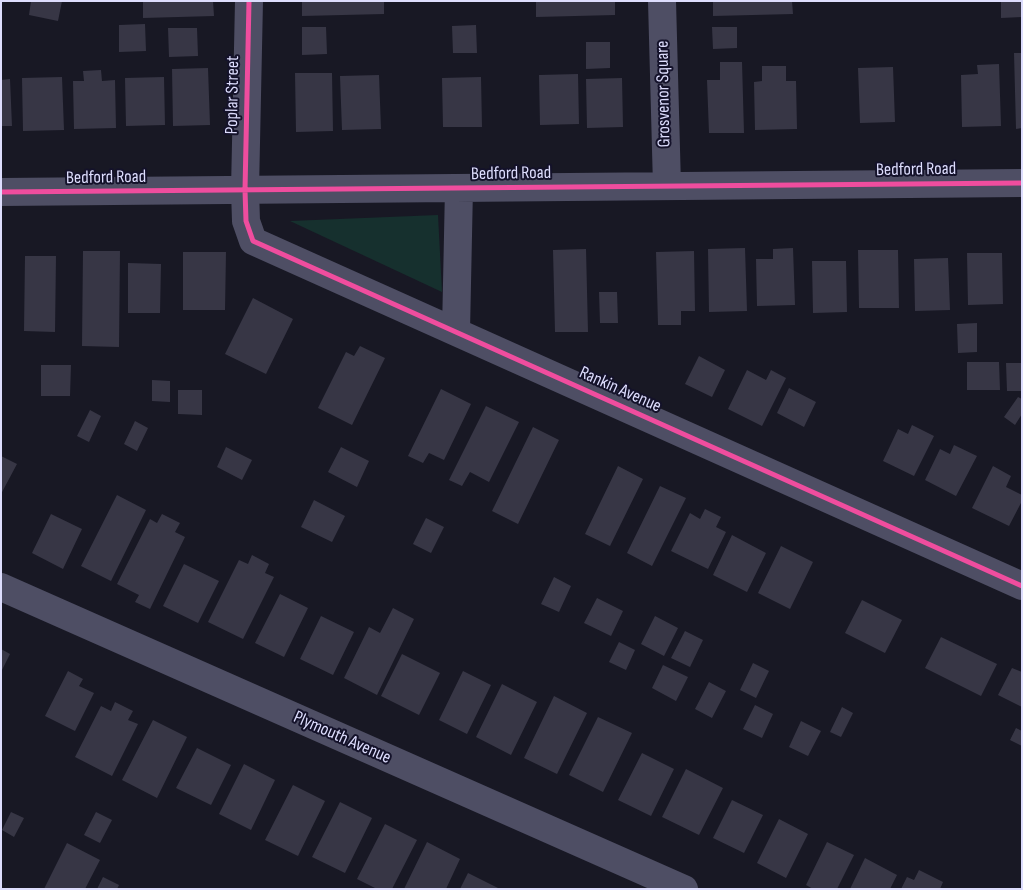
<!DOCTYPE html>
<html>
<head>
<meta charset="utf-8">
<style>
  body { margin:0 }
  #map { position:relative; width:1023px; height:890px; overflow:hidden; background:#181824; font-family:"Sofia Sans Condensed",sans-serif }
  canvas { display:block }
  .frame { position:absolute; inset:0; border:2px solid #ddddfd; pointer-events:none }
</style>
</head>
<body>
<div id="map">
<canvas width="1023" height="890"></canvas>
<div class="frame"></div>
</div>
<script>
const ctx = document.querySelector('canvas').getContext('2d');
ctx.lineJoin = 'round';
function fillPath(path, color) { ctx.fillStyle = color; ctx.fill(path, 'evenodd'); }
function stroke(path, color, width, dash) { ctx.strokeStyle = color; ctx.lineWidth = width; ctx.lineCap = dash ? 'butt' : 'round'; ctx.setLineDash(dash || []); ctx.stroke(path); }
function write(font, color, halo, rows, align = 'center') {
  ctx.font = font + ' "Sofia Sans Condensed",sans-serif'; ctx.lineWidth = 4; ctx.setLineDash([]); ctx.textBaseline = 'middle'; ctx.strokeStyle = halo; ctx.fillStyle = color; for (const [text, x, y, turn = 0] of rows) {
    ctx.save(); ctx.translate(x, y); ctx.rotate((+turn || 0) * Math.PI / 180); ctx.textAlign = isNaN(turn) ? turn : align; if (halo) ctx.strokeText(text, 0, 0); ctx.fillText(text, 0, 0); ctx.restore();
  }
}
fillPath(new Path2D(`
  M438,215L442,292L290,221Z`), '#16302e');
fillPath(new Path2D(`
  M31,1H62L58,21L29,15Z
  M143,1H213L214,16L143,18Z
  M302,1H384V14L302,16Z
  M536,1H615V15L536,17Z
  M713,1H792L793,14L713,16Z
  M1001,1H1022V17L1001,18Z
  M145,24L146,51L119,52V25Z
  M476,25L477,53H453L452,26Z
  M302,27H326L327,54L302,55Z
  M712,27H737V48L713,49Z
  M168,28H197L198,56L169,57Z
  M586,42H610V68L586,69Z
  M1014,53H1022V128L1016,129Z
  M720,62H742L744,133H709L707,80H720Z
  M999,64L1001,126L962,127L961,75L978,74L977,65Z
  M762,66H786V81H796L797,129L755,130L754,82L762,81Z
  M893,67L895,122L860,123L858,68Z
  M208,68L210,125L173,126L172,69Z
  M101,70L102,81L115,80L116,128L74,129L73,81H84L83,71Z
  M295,73H332L333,131L296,132Z
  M578,74L579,124L540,125L539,75Z
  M379,75L381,129L342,130L340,76Z
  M62,77L64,130L23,131L22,78Z
  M164,77L165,125L126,126L125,78Z
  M481,77L482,127H443L442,78Z
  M622,78L623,127L587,128L586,79Z
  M10,79L12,126H1V80Z
  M745,248L747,311L709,312L708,249Z
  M793,248L795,305L757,306L756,259H773V249Z
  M586,249L588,332H555L553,250Z
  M858,250H898L899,308H859Z
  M83,251H120L119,347L82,346Z
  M694,251L695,311H681V325H658L656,252Z
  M183,252H226L225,310H183Z
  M967,253H1002L1003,304L968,305Z
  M25,256H56L55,332L24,331Z
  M948,258L950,310L915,311L914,259Z
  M812,261H846L847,312L813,313Z
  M128,263L161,264L160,313H128Z
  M599,292H617L618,323H600Z
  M253,298L293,319L266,374L225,354Z
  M977,323V352L958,353L957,324Z
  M360,346L385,358L352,425L318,408L346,352L354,356Z
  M699,356L725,370L712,397L685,384Z
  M967,362H999L1000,390H967Z
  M1006,363H1022V391H1007Z
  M41,365H71L70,396H41Z
  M747,370L766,380L771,370L786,378L762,426L728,409Z
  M152,380L170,381V402L152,401Z
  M789,388L816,402L804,427L777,413Z
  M441,389L471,404L444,460L429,453L423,463L408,456Z
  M178,390H202V415L178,414Z
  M1018,397L1022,399V414L1015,425L1004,417Z
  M486,406L519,422L489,482L470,472L462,486L449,480Z
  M90,410L101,416L89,442L77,436Z
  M135,421L148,428L137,451L124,444Z
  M912,425L934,436L914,476L883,461L898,429L908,434Z
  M533,427L559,440L518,524L492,511Z
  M954,445L977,456L956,496L925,480L940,449L950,454Z
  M226,447L252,460L242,480L217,467Z
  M341,447L369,461L357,487L328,472Z
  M1,456L17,464L1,494Z
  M618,466L643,479L610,546L585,534Z
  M993,466L1011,476L1006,487L1022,495V501L1009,526L972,508Z
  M660,486L686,498L652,566L627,553Z
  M117,495L146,510L111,581L81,566Z
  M314,500L345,516L332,542L301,527Z
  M705,509L721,517L716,527L726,532L708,569L671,551L690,513L700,519Z
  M51,514L82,529L63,569L32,553Z
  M162,514L180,523L175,532L185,537L150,609L135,602L139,595L117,584L150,519L157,523Z
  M426,518L444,527L431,553L413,544Z
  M732,535L766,553L747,592L713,575Z
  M781,546L813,562L790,609L758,593Z
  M252,555L269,564L265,573L274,577L243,639L208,622L239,560L248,564Z
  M184,564L219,581L198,623L163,606Z
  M554,577L571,586L559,612L541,604Z
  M280,594L308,608L284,657L255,643Z
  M597,598L623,611L611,636L584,623Z
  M862,600L902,620L885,653L845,633Z
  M393,608L414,619L377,695L344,678L369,627L380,633Z
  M321,616L354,632L333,675L300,659Z
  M655,616L678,628L664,656L641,644Z
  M685,631L703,640L690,667L671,658Z
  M941,637L997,664L981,696L925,668Z
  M619,642L635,650L626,670L609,662Z
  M1,649L10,654L1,672Z
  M402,654L440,673L419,715L381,696Z
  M753,663L769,671L756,698L740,690Z
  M663,665L688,677L676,701L652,688Z
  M1012,668L1022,672V707L998,695Z
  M68,671L83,679L79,686L94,693L75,731L45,716Z
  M463,671L491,685L467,734L439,720Z
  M709,682L726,691L712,718L695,709Z
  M502,684L537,702L511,755L476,737Z
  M554,696L587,713L557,774L524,758Z
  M115,702L133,711L128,720L138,724L112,776L75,757L101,706L111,711Z
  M755,705L773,714L762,738L743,729Z
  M842,707L853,713L841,737L830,732Z
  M598,717L632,733L603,792L569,775Z
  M153,720L187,737L157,798L122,780Z
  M801,721L821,731L808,756L789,747Z
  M1016,728L1022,731V746L1010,740Z
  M197,748L231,765L211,805L176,788Z
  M642,753L674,769L651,816L618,800Z
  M244,764L275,780L251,830L219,814Z
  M686,769L723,788L699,835L662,817Z
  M293,785L325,801L298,856L265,840Z
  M732,800L763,815L744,853L713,838Z
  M340,802L372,818L345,873L312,857Z
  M11,812L24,818L14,837L2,830Z
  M96,812L112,820L100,843L84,835Z
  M779,819L808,834L786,878L757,863Z
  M385,824L417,840L392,889H377L357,879Z
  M427,842L460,859L446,889H404Z
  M827,842L854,855L837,889H813L806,885Z
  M67,843L100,860L85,889H44Z
  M865,858L897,875L890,889H850Z
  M919,870L943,882L940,889H901L907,877L914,880Z
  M468,873L500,889H460Z
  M103,877L119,885L117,889H97Z`), '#373645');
stroke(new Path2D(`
  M249,1L245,190L246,221L253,241L1022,586
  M662,1L667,186
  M1,192L1022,183
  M456,331L459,188
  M1,587L684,889`), '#4e4e64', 28);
stroke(new Path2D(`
  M249,1L245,190L246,221L253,241L1022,586
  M1,192L1022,183`), '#ef4d9e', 5);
write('18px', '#ddddfd', '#14122a', [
  ["Grosvenor Square",664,94,-91],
  ["Poplar Street",233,95,-89],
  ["Bedford Road",916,170,-1],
  ["Bedford Road",511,174,-1],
  ["Bedford Road",106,178,-1],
  ["Rankin Avenue",620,390,24],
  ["Plymouth Avenue",342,738,24]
]);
</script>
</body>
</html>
